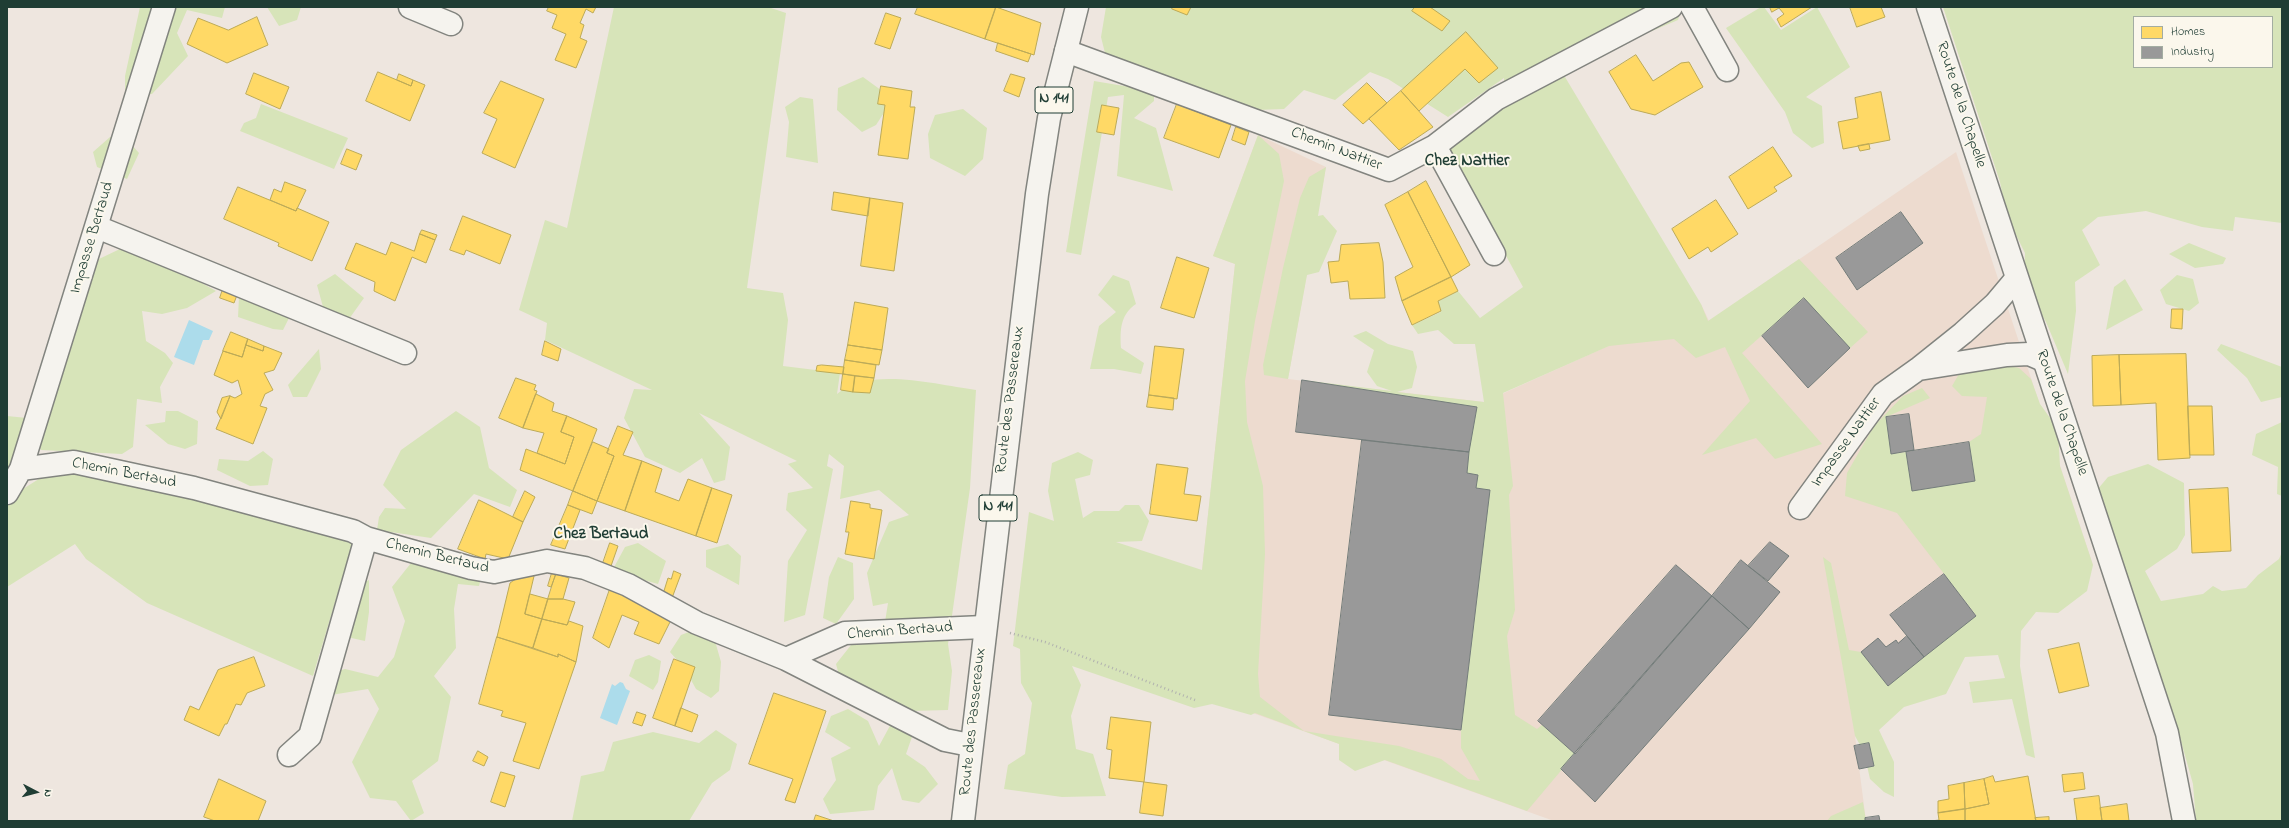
<!DOCTYPE html>
<html>
<head>
<meta charset="utf-8">
<style>
  body { margin:0 }
  #map { position:relative; width:2289px; height:828px; overflow:hidden; background:#eee6df; font-family:"Indie Flower",sans-serif }
  canvas { display:block }
  .frame { position:absolute; inset:0; border:8px solid #1f3d34; pointer-events:none }
  .legend { position:absolute; left:2133px; top:16px; width:140px; height:52px; box-sizing:border-box; background:#fbf7ec; border:1px solid #a3ada2; margin:0; padding:5px 7px; list-style:none; font-size:12px; color:#1f3d34 }
  .legend li { display:flex; align-items:center; gap:8px; height:20px }
  .legend b { width:20px; border:1px solid #a3ada2 }
  .north { position:absolute; left:16px; top:772px; width:40px; height:40px; -webkit-text-stroke:3px #fbf7ec; paint-order:stroke; rotate:96deg; font-size:11px; font-weight:700; line-height:16px; text-align:center; color:#1f3d34 }
  .north::after { content:''; display:block; margin:auto; width:14px; height:18px; background:#1f3d34; clip-path:polygon(50% 0,100% 100%,50% 72%,0 100%) }
</style>
</head>
<body>
<div id="map">
<canvas width="2289" height="828"></canvas>
<div class="frame"></div>
<ul class="legend">
<li><b style="height:11px;background:#ffd966"></b>Homes</li>
<li><b style="height:11px;background:#999"></b>Industry</li>
</ul>
<div class="north">N</div>
</div>
<script>
const ctx = document.querySelector('canvas').getContext('2d');
ctx.lineJoin = 'round';
function fillPath(path, color) { ctx.fillStyle = color; ctx.fill(path, 'evenodd'); }
function stroke(path, color, width, dash) { ctx.strokeStyle = color; ctx.lineWidth = width; ctx.lineCap = dash ? 'butt' : 'round'; ctx.setLineDash(dash || []); ctx.stroke(path); }
function write(font, color, halo, rows, align = 'center') {
  ctx.font = font + ' "Indie Flower",sans-serif'; ctx.lineWidth = 4; ctx.setLineDash([]); ctx.textBaseline = 'middle'; ctx.strokeStyle = halo; ctx.fillStyle = color; for (const [text, x, y, turn = 0] of rows) {
    ctx.save(); ctx.translate(x, y); ctx.rotate((+turn || 0) * Math.PI / 180); ctx.textAlign = isNaN(turn) ? turn : align; if (halo) ctx.strokeText(text, 0, 0); ctx.fillText(text, 0, 0); ctx.restore();
  }
}
fillPath(new Path2D(`
  M1258,135L1326,167L1288,379L1484,402L1701,304L1709,321L1956,152L2093,565L1855,736L1866,821H1554L1236,707L1202,570L1235,264L1213,256Z`), '#eddbcf');
fillPath(new Path2D(`
  M140,7H225L222,18L187,10L177,33L188,56L152,94L130,97L125,92V76Z
  M267,7H301L297,20L279,26Z
  M614,7H768L786,13L747,288L783,293L788,320L783,366L840,373L837,394C869,366 937,385 976,390L970,488L948,644L952,671L948,710L909,711L840,679L836,664L855,640L909,642L885,622L888,603L873,606L867,573L889,522L909,515L879,490L840,499L844,466L829,454L827,466L833,469L805,615L784,622L788,561L807,530L786,510L788,493L813,488L788,464L797,461L699,413L730,447L725,480L714,483L702,458L680,473L645,457L624,418L634,389L652,390L545,340L547,323L519,310L545,220L567,228Z
  M1106,7H1682L1678,20L1595,55L1559,67L1701,304L1708,321L1799,259L1868,332L1850,348L1804,298L1742,353L1822,444L1775,459L1756,438L1702,455L1750,401L1725,347L1696,358L1674,339L1609,346L1503,393L1513,486L1509,495L1515,610L1507,636L1515,715L1537,729L1542,725L1575,754L1527,811L1385,760L1355,771L1339,760V744L1255,713L1251,715L1212,704L1194,708L1072,666L1081,685L1071,716L1076,749L1093,754L1106,796L1062,797L1004,789L1008,765L1025,754L1032,703L1021,683L1020,649L1013,646L1029,512L1054,521L1048,491L1052,463L1078,452L1093,460L1090,475L1075,479L1083,518L1094,511H1119L1125,505H1139L1149,521L1142,541L1116,542L1202,570L1235,264L1213,256L1258,135L1279,154L1284,181L1255,321L1245,381L1247,422L1263,486L1265,554L1258,674L1260,697L1304,731L1399,746L1441,759L1468,779L1480,781L1461,748V730L1477,599L1469,575L1483,489L1476,488L1477,475L1467,473L1469,452L1302,380L1392,391L1377,386L1367,372L1374,350L1353,336L1366,331L1388,344L1413,351L1417,367L1412,388L1397,392L1484,402L1475,344H1454L1438,330L1418,334L1412,325L1441,312L1438,301L1458,291L1480,318L1523,287L1443,140L1505,95L1504,78L1448,117L1388,79L1370,72L1335,100L1304,90L1284,109L1256,110L1105,53L1101,37Z
  M1761,7H1764L1781,30L1817,7L1850,67L1806,97L1822,106L1824,143L1812,148L1793,133L1785,112L1726,28Z
  M1943,7H2282V223L2235,217L2233,231L2202,227L2146,211L2098,217L2082,230L2100,265L2075,282L2076,311L2068,374L2046,322L2024,284L2025,253L2007,217L2000,182ZM2134,17H2272V67H2134Z
  M863,77L885,93L889,105L876,125L862,132L837,110L838,88Z
  M1094,81L1154,91V101L1134,118L1156,128L1173,191L1117,176L1124,95L1108,97L1081,255L1066,252Z
  M800,97L813,99L818,163L786,157L789,122L785,107Z
  M261,104L348,138L334,169L240,131L244,123L256,118Z
  M963,109L987,128L983,159L965,176L930,158L928,134L935,115Z
  M110,137L130,143L139,153L127,179L97,167L93,152Z
  M1326,167L1318,216L1323,215L1337,231L1319,272L1307,275L1288,379L1264,375L1263,365L1283,268L1300,198L1309,177Z
  M2189,243L2226,258L2223,264L2195,268L2169,254Z
  M122,248L148,253L216,291L187,308L162,314L142,311L146,341L165,353L173,363L160,387L162,403L137,399L133,447L122,454L41,450L37,442L65,347L99,259Z
  M335,274L364,298L349,319L323,307L317,285Z
  M1113,275L1129,281L1136,304C1120,315 1120,330 1121,348L1144,363L1141,374L1114,369H1090L1099,326L1116,312L1098,295Z
  M2177,275L2193,279L2199,303L2189,311L2166,304L2160,290Z
  M2125,279L2143,310L2106,330L2114,287Z
  M239,297L289,318L283,330L273,329L238,317Z
  M2221,344L2282,367V397L2261,402L2247,378L2217,350Z
  M319,349L321,369L307,397H293L288,385Z
  M1997,364L2019,368L2031,379L2040,404L2058,429L2060,466L2093,565L2087,591L2058,613L2036,612L2021,631L2020,666L2035,758L2026,755L2012,699L1973,703L1969,682L2005,678L1998,655L1965,657L1946,694L1904,707L1879,730L1894,762V797L1884,792L1870,779L1864,752L1855,736L1823,557L1831,563L1849,650L1861,652L1888,686L1976,615L1897,513L1845,496L1847,473L1874,426L1903,396L1922,388L1930,398L1886,417L1891,454L1906,452L1912,491L1975,481L1969,442L1981,434L1987,397L1962,396L1952,386L1959,374Z
  M166,411H178L198,421L197,444L185,449L168,444L145,425L165,422Z
  M456,411L480,427L489,468L517,490L510,507L474,494L431,538L377,530L379,517L385,508L406,509L383,485L401,450Z
  M7,416L27,418L7,474Z
  M2282,422V496L2277,494L2278,467L2252,455L2256,434Z
  M263,451L273,459L268,485L250,486L217,470L219,459L248,461Z
  M2148,464L2184,483L2185,535L2177,549L2145,571L2161,601L2203,594L2213,586L2222,591L2246,588L2258,575L2279,559L2282,552V821H2196L2193,784L2177,727L2151,667L2133,605L2127,574H2123L2097,490L2108,477Z
  M77,472L159,490L353,542L313,676L147,603L86,559L75,544L7,587V507L15,494L42,477Z
  M638,543L666,561L658,584L612,571L625,547Z
  M728,544L741,556L739,585L706,567V550Z
  M838,557L853,563L854,599L836,624L823,618L829,577Z
  M411,563L427,564L481,578L479,586L458,584L454,609L456,648L434,676L451,697L438,761L412,781L424,813L411,821L396,801L370,798L352,762L379,709L368,689L331,695L335,672L345,669L378,677L394,657L405,621L392,587Z
  M369,580V612L365,641L347,637L359,584Z
  M694,630L715,641L721,662L719,691L711,698L696,689L685,669L670,652L681,635Z
  M649,655L661,661L658,682L653,690L629,676L635,660Z
  M848,709L868,721L879,746L892,722L913,734L906,754L925,767L938,784L919,803L902,800L892,768L878,786L874,810L830,814L823,799L836,780L831,758L851,748L825,732L831,716Z
  M716,730L737,744L730,770L712,783L689,821H572L581,776L604,771L613,742L653,732L699,743Z
  M1863,802L1866,821H1827L1831,816Z`), '#d7e4b9');
fillPath(new Path2D(`
  M189,320L213,331L209,340H203L194,365L174,357Z
  M620,682L623,683L626,689L630,691L617,725L600,718L612,684L615,686Z`), '#acdceb');
const homes = new Path2D(`
  M549,7H596L593,13L586,9L580,23L584,25L580,38L587,41L576,68L555,60L566,34L552,28L557,15L547,11Z
  M918,7H996L985,39L915,14Z
  M996,7L1041,23L1034,55L985,39Z
  M1173,7H1191L1187,15L1172,9Z
  M1415,7H1430L1450,21L1442,31L1412,11Z
  M1770,7H1812L1781,27L1777,19L1784,14L1779,8L1772,12Z
  M1850,7H1881L1885,17L1857,27Z
  M886,13L901,18L890,49L875,44Z
  M257,17L268,45L227,63L187,44L198,18L228,30Z
  M1466,32L1498,68L1479,83L1465,69L1419,111L1401,91Z
  M998,43L1031,54L1028,62L996,51Z
  M1636,55L1653,81L1681,63L1689,62L1703,87L1655,115L1631,109L1609,72Z
  M378,72L411,86L413,80L425,85L410,121L366,101Z
  M254,73L289,87L280,109L246,94Z
  M399,74L413,80L411,86L397,80Z
  M1011,74L1025,78L1019,97L1004,91Z
  M501,81L544,99L515,168L482,153L497,119L484,113Z
  M1367,83L1387,103L1363,124L1343,105Z
  M881,86L912,91L910,107H915L908,159L878,155L885,105L878,104Z
  M1401,91L1433,127L1399,150L1369,119Z
  M1881,92L1890,140L1843,149L1838,122L1858,118L1855,98Z
  M1177,104L1231,125L1219,158L1164,138Z
  M1102,105L1119,108L1114,135L1097,132Z
  M1236,127L1249,132L1245,145L1232,140Z
  M1869,144L1870,149L1860,151L1858,146Z
  M1773,147L1792,176L1774,187L1777,191L1748,209L1729,177Z
  M347,149L362,155L356,170L341,164Z
  M1426,181L1470,265L1451,277L1408,192Z
  M285,182L306,190L296,211L270,200L274,189L281,192Z
  M238,187L296,211L297,208L329,222L312,261L278,246L279,243L224,219Z
  M834,192L870,198L868,216L832,210Z
  M1408,192L1451,277L1402,301L1395,277L1413,267L1385,205Z
  M870,198L903,203L894,271L861,266Z
  M1716,200L1738,234L1711,252L1708,247L1689,259L1672,229Z
  M463,216L511,235L500,264L466,250L464,255L450,250Z
  M422,230L437,235L435,240L420,234Z
  M420,234L435,240L426,263L412,257L395,301L374,291L375,282L345,269L356,243L386,255L391,242L414,251Z
  M1379,243L1383,262L1385,298L1350,299L1348,281L1331,283L1328,262L1339,261L1341,245Z
  M1177,257L1209,268L1194,318L1161,308Z
  M1451,277L1458,291L1438,301L1441,311L1412,325L1402,301Z
  M223,289L237,295L234,303L220,298Z
  M855,302L888,308L882,350L848,345Z
  M2172,309H2183L2182,329L2171,328Z
  M231,332L248,339L242,357L223,351Z
  M248,339L264,346L263,351L246,345Z
  M545,341L561,349L558,361L542,355Z
  M246,345L263,351L264,346L282,353L274,370L264,373L273,390L265,394L260,406L267,408L253,444L216,429L230,396L235,398L242,394L238,380L232,383L214,375L223,351L242,357Z
  M848,345L882,350L879,365L845,360Z
  M1155,346L1184,349L1177,399L1149,395Z
  M2186,354L2190,458L2158,460L2156,403L2121,405L2119,355Z
  M2119,355L2121,405L2093,406L2092,356Z
  M845,360L876,365L874,378L843,374Z
  M822,365L844,367L843,374L816,371L817,366Z
  M843,374L855,376L853,392L841,390Z
  M855,376L874,378L870,393L853,392Z
  M516,378L536,385L534,390L537,391L523,428L499,418Z
  M536,394L554,403L552,411L567,416L561,432L574,437L565,464L537,453L544,433L523,428Z
  M1149,395L1174,398L1173,410L1147,407Z
  M230,396L221,419L217,412L222,398Z
  M2188,406H2212L2214,455H2190Z
  M567,416L597,429L573,491L520,470L526,449L565,464L574,437L561,432Z
  M618,426L633,432L623,455L642,461L625,511L597,501L614,456L607,453Z
  M593,442L609,449L607,453L614,456L597,501L573,491Z
  M642,461L662,469L655,492L679,501L688,479L712,488L696,536L625,511Z
  M1157,464L1188,468L1184,494L1201,496L1197,521L1150,514Z
  M712,488L732,495L717,543L696,536Z
  M2228,488L2231,551L2192,553L2189,490Z
  M525,491L535,497L523,522L513,517Z
  M573,491L597,501L592,514L568,505Z
  M479,500L523,522L508,559L486,554L485,559L458,549Z
  M851,501L870,504V508L882,510L874,559L845,554L849,532H846Z
  M568,505L580,510L565,549L551,545Z
  M610,543L618,546L611,566L603,563Z
  M674,571L681,574L672,598L663,594L668,578L671,579Z
  M535,572L525,614L542,619L533,648L497,637L510,583L520,576Z
  M552,573L556,574L551,587L548,586Z
  M556,574L569,578L563,599H548Z
  M610,589L672,618L659,644L634,634L639,622L622,615L609,648L593,638Z
  M530,594L548,599L542,619L525,614Z
  M548,599H563L575,602L567,625L542,619Z
  M542,619L567,625L569,621L583,626L576,662L558,654V657L533,648Z
  M497,637L558,657V654L576,662L539,769L513,761L526,723L501,716L503,711L479,704Z
  M2079,643L2089,686L2059,693L2048,650Z
  M254,657L265,686L247,693L241,705L236,704L227,724H225L219,736L184,720L190,706L199,710L218,670Z
  M674,659L695,667L675,726L653,718Z
  M774,693L826,711L795,803L785,800L793,779L749,764Z
  M681,708L698,715L692,732L675,726Z
  M637,712L646,715L642,726L633,723Z
  M1111,717L1151,722L1144,782L1109,778L1112,750L1107,749Z
  M478,751L488,757L484,766L473,761Z
  M501,772L515,776L505,807L491,802Z
  M2083,773L2085,789L2064,792L2062,775Z
  M1993,776L1995,782L2028,776L2036,821H1965V809L1989,804L1984,779Z
  M219,779L266,801L258,821H215L204,817Z
  M1984,779L1989,804L1965,809L1964,783Z
  M1144,782L1167,785L1163,816L1140,813Z
  M1964,783L1965,809L1938,813V801L1949,799L1948,786Z
  M2099,796L2102,821H2077L2074,799Z
  M2127,804L2129,821H2102L2100,808Z
  M1965,809V821H1931L1939,820L1938,813Z
  M816,815L834,821H814Z
  M2049,817V821H2036L2035,818Z`);
fillPath(homes, '#ffd966');
stroke(homes, '#bcaa57', 1);
const industry = new Path2D(`
  M1901,212L1923,243L1857,290L1836,258Z
  M1804,298L1850,348L1808,388L1762,336Z
  M1302,380L1477,407L1469,452L1296,432Z
  M1909,414L1914,450L1891,454L1886,417Z
  M1362,440L1469,452L1467,473L1478,475L1476,488L1490,490L1461,730L1329,715Z
  M1969,442L1975,481L1912,491L1906,452Z
  M1770,542L1789,556L1768,581L1748,566Z
  M1741,560L1780,592L1749,629L1712,596Z
  M1676,565L1712,596L1575,754L1538,721Z
  M1944,574L1976,616L1924,657L1890,615Z
  M1712,596L1749,629L1595,802L1561,769Z
  M1907,636L1924,657L1888,686L1861,652L1878,638L1886,647L1896,640L1898,643Z
  M1869,743L1874,766L1859,769L1854,746Z
  M1879,816L1880,821H1865V818Z`);
fillPath(industry, '#999');
stroke(industry, '#747d7b', 1);
const minor = new Path2D(`
  M410,7L451,24
  M1692,7L1727,70
  M1066,51L1389,170L1435,146L1496,99L1671,7
  M1435,146L1494,254
  M97,227L405,353
  M1919,369L2007,355L2029,354L2043,360
  M21,469L164,7
  M7,493L21,469L74,462L194,488L353,531L366,538L471,568L494,572L547,561L585,568L628,585L697,623L786,659L945,740L970,745
  M1800,508L1883,394L1918,369L1963,333L1995,304L2016,279
  M786,659L845,633L984,627
  M289,755L310,736L366,538`);
const major = new Path2D(`
  M1928,7L2167,733L2184,821
  M963,821L1037,194L1049,118L1077,7`);
stroke(minor, '#82847f', 25);
stroke(major, '#82847f', 25);
stroke(new Path2D(`
  M1010,633L1045,642L1195,700`), '#b1b2af', 2.5, [1, 3]);
stroke(minor, '#f5f3ee', 22);
stroke(major, '#f5f3ee', 22);
for (const [x, y, w] of [
  [1054,100,38],
  [998,508,38]
]) { const box = new Path2D(); box.roundRect(x - w / 2, y - 13, w, 26, 3); ctx.fillStyle = '#fbf7ec'; ctx.fill(box); stroke(box, '#1f3d34', 1); }
write('bold 15px', '#1f3d34', null, [
  ["N 141",1054,100],
  ["N 141",998,508]
]);
write('16px', '#1f3d34', '#fbf7ec', [
  ["Route de la Chapelle",1960,105,72],
  ["Chemin Nattier",1336,150,21],
  ["Impasse Bertaud",93,238,-73],
  ["Route des Passereaux",1011,400,-83],
  ["Route de la Chapelle",2061,413,71],
  ["Impasse Nattier",1847,443,-54],
  ["Chemin Bertaud",124,474,11],
  ["Chemin Bertaud",437,557,14],
  ["Chemin Bertaud",900,632,-4],
  ["Route des Passereaux",974,722,-84]
]);
write('bold 17px', '#1f3d34', '#fbf7ec', [
  ["Chez Nattier",1467,162],
  ["Chez Bertaud",601,535]
]);
</script>
</body>
</html>
